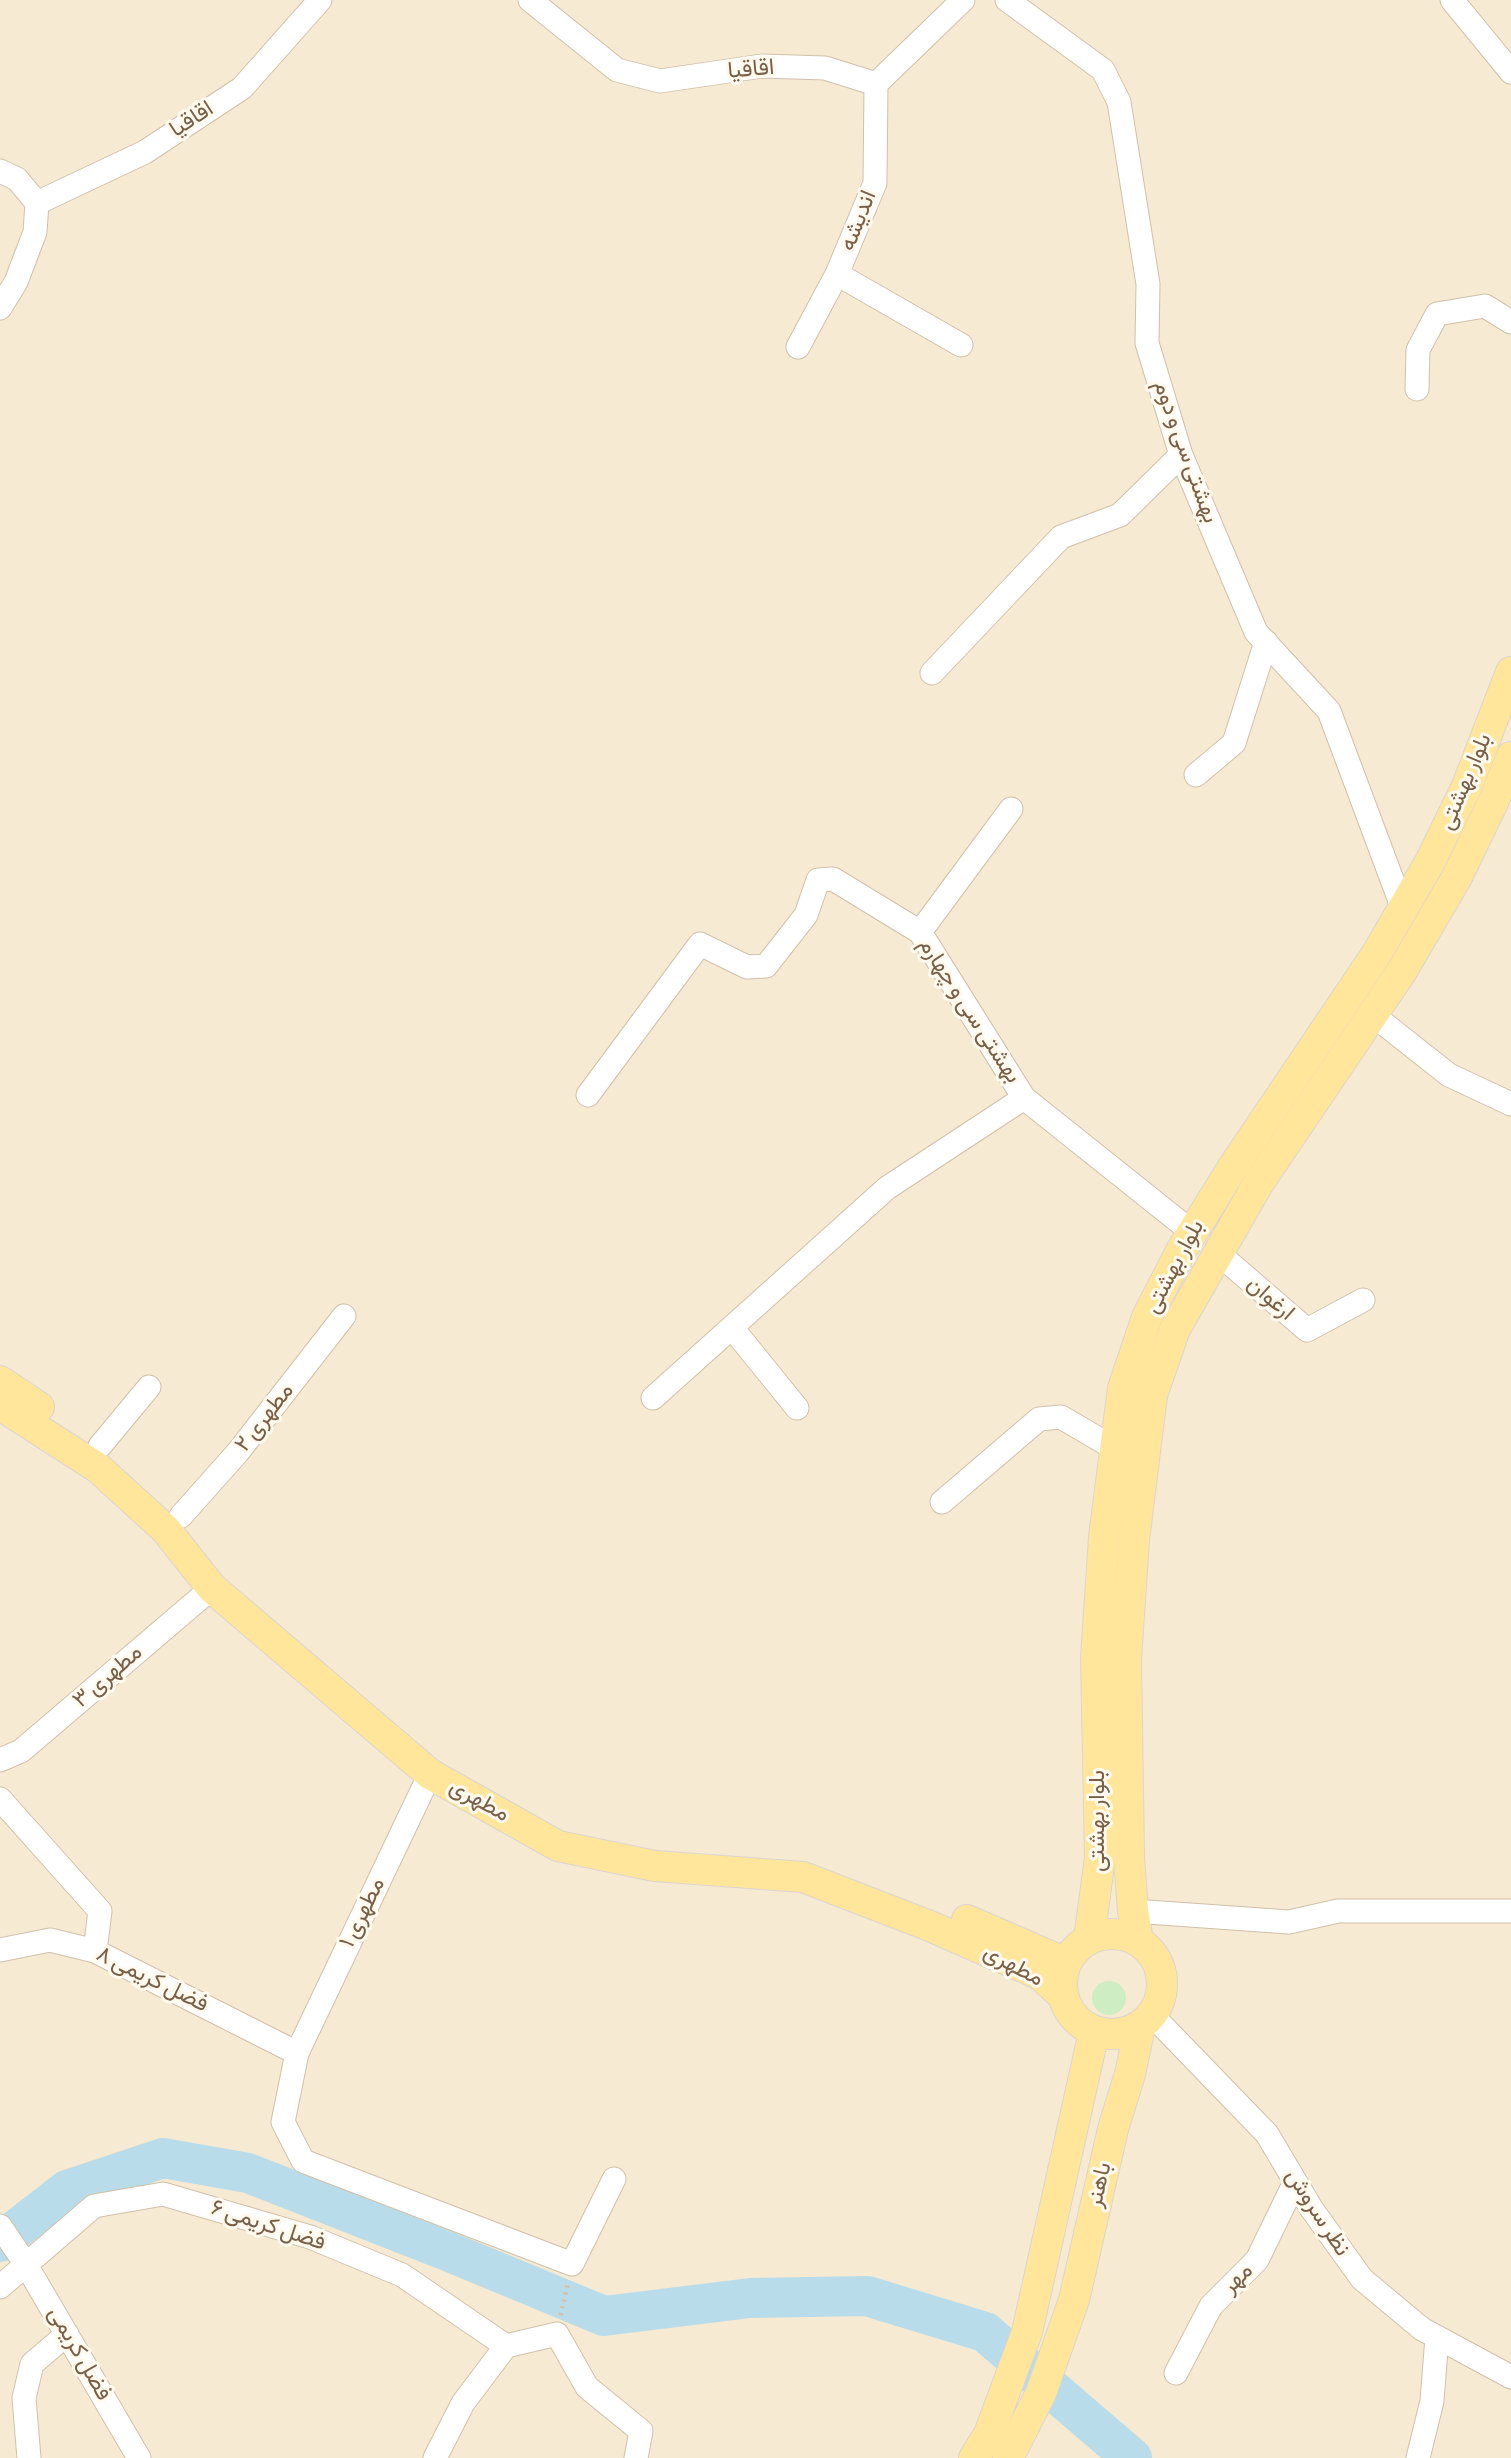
<!DOCTYPE html>
<html>
<head>
<meta charset="utf-8">
<style>
  body { margin:0 }
  canvas { display:block; background:#fef7e5 }
</style>
</head>
<body>
<canvas width="1511" height="2458"></canvas>
<script>
const ctx = document.querySelector('canvas').getContext('2d');
ctx.lineJoin = 'round';
function fillPath(path, color) { ctx.fillStyle = color; ctx.fill(path, 'evenodd'); }
function stroke(path, color, width, dash) { ctx.strokeStyle = color; ctx.lineWidth = width; ctx.lineCap = dash ? 'butt' : 'round'; ctx.setLineDash(dash || []); ctx.stroke(path); }
function write(font, color, halo, rows, align = 'center') {
  ctx.font = font + ' "Sofia Sans Condensed",Vazirmatn,sans-serif'; ctx.lineWidth = 6; ctx.setLineDash([]); ctx.textBaseline = 'middle'; ctx.strokeStyle = halo; ctx.fillStyle = color; for (const [text, x, y, turn = 0] of rows) {
    ctx.save(); ctx.translate(x, y); ctx.rotate((+turn || 0) * Math.PI / 180); ctx.textAlign = isNaN(turn) ? turn : align; if (halo) ctx.strokeText(text, 0, 0); ctx.fillText(text, 0, 0); ctx.restore();
  }
}
fillPath(new Path2D(`
  M0,0H1511V2458H0Z`), '#f6ead3');
fillPath(new Path2D(`
  M1092 1998a17 17 0 1 1 34 0a17 17 0 1 1-34 0Z`), '#ceedc2');
stroke(new Path2D(`
  M0,2242L67,2190L163,2158L248,2173L447,2251L604,2316L750,2298L867,2296L985,2332L1132,2458`), '#b8dce9', 40);
const minor = new Path2D(`
  M530,0L617,70L660,81L762,66L825,68L876,84
  M1007,0L1103,70L1119,102L1148,284L1147,343L1181,455L1256,632L1329,711L1403,909
  M1452,0L1511,72
  M876,84L963,0
  M0,171L17,179L37,203
  M37,203L145,152L242,88L320,0
  M837,274L961,345
  M0,308L16,282L35,232L37,203
  M798,347L837,274L875,183L876,84
  M1417,389L1418,350L1437,314L1485,306L1511,322
  M932,673L1061,537L1120,515L1181,455
  M1196,775L1234,743L1266,642
  M920,932L1011,809
  M1373,1015L1449,1075L1511,1104
  M588,1095L700,944L747,967L766,966L806,915L818,880L833,879L920,932L1024,1098L1192,1232
  M1218,1253L1307,1330L1363,1300
  M733,1329L797,1408
  M653,1398L887,1188L1024,1098
  M100,1446L149,1387
  M942,1502L1039,1419L1061,1417L1114,1448
  M181,1516L238,1452L344,1316
  M0,1760L21,1751L212,1588
  M430,1774L297,2053L283,2122L303,2161L572,2264L614,2179
  M0,1799L100,1911L95,1951
  M1133,1911L1289,1922L1338,1911H1511
  M0,1950L50,1940L95,1951L297,2053
  M1152,2015L1267,2134L1311,2208L1362,2279L1422,2329L1511,2377
  M0,2226L25,2263L139,2458
  M0,2287L94,2206L163,2194L310,2237L402,2275L506,2346
  M1176,2373L1211,2306L1257,2260L1295,2182
  M29,2458L24,2398L32,2364L67,2334
  M435,2458L463,2403L506,2346L557,2334L587,2387L641,2431L636,2458
  M1418,2458L1432,2401L1437,2337`);
const major = new Path2D(`
  M0,1381L39,1407
  M0,1405L98,1468L166,1530L212,1588L430,1774L558,1846L655,1866L803,1877L930,1926L1039,1974L1062,1995
  M967,1920L1066,1963
  M1062 1984a50 50 0 1 1 100 0a50 50 0 1 1-100 0Z
  M1089,1939L1100,1858L1096,1658L1104,1537L1123,1388L1147,1317L1181,1251L1233,1167L1376,955L1430,862L1467,786L1511,672
  M1138,1941L1133,1911L1129,1858L1126,1659L1134,1540L1152,1395L1175,1329L1258,1184L1402,971L1457,877L1495,798L1511,757
  M974,2458L989,2434L1027,2332L1094,2032
  M1008,2458L1041,2393L1074,2300L1113,2129L1130,2074L1140,2026`);
stroke(minor, '#d1c0aa', 25);
stroke(major, '#dcd5cf', 32);
stroke(new Path2D(`
  M561,2315L568,2282`), '#dbbd9d', 4.5, [2, 5]);
stroke(minor, '#fff', 23);
stroke(major, '#ffe69b', 30);
write('23px', '#795f48', '#fffaed', [
  ["اقاقیا",751,70,-5],
  ["اقاقیا",192,120,-33],
  ["اندیشه",859,221,-68],
  ["بهشتی سی و دوم",1185,452,70],
  ["بلوار بهشتی",1466,782,-67],
  ["بهشتی سی و چهارم",969,1011,57],
  ["بلوار بهشتی",1175,1267,-62],
  ["ارغوان",1270,1299,41],
  ["مطهری ۲",265,1418,-52],
  ["مطهری ۳",108,1677,-41],
  ["مطهری",479,1801,29],
  ["بلوار بهشتی",1098,1821,-90],
  ["مطهری ۱",363,1913,-64],
  ["مطهری",1013,1966,28],
  ["فضل کریمی ۸",152,1980,26],
  ["باهنر",1100,2185,-77],
  ["نظر سروش",1317,2213,57],
  ["فضل کریمی ۶",268,2226,18],
  ["مهر",1238,2279,-45],
  ["فضل کریمی",79,2354,60]
]);
</script>
</body>
</html>
